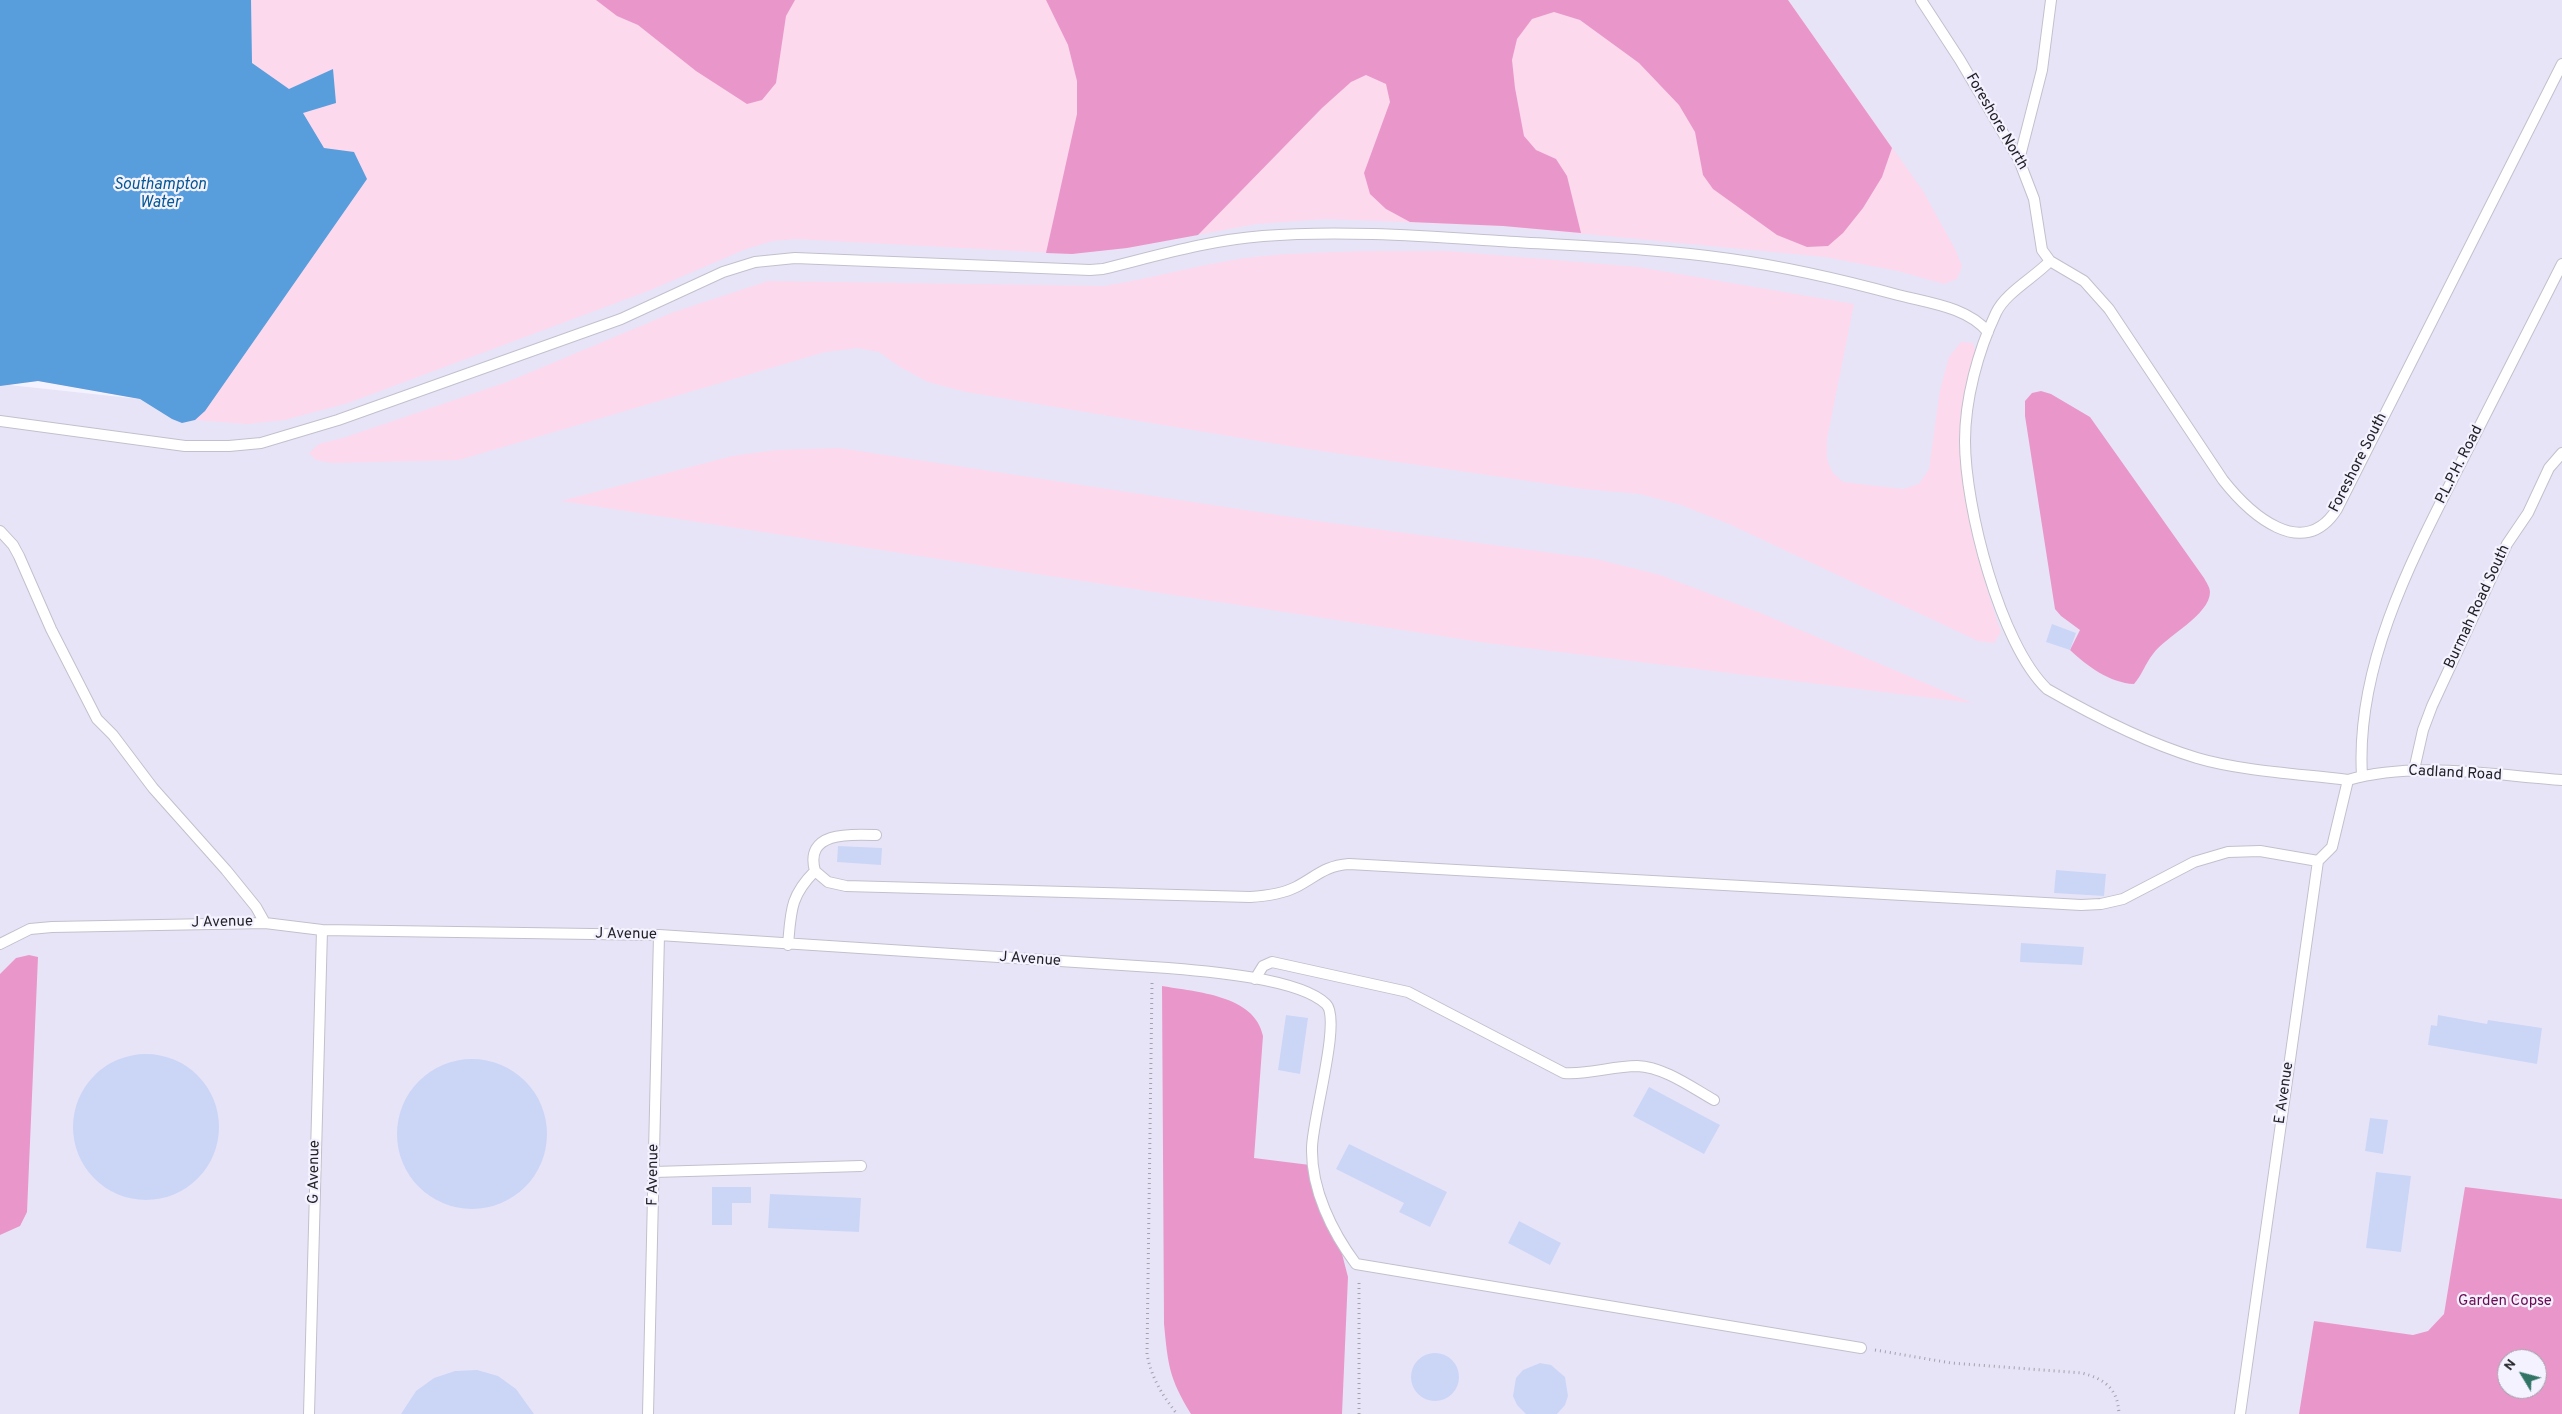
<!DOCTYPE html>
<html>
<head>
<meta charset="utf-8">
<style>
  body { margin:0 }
  #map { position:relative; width:2562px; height:1414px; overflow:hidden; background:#f5f2ff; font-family:Overpass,sans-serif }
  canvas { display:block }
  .north { position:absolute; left:2497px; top:1349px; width:50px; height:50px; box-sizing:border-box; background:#f5f2ff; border:1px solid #a19fa9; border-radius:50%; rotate:307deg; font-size:14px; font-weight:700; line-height:20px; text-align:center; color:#232227 }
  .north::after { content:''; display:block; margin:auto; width:18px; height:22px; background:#317466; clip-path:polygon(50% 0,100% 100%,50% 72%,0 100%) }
</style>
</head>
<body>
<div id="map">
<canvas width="2562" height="1414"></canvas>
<div class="north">N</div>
</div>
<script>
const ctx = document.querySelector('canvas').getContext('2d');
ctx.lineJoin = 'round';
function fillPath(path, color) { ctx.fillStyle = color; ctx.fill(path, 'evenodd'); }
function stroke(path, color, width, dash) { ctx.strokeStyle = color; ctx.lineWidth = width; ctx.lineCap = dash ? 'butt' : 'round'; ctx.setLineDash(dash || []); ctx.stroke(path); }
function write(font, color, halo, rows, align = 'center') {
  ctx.font = font + ' Overpass,sans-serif'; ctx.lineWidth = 4.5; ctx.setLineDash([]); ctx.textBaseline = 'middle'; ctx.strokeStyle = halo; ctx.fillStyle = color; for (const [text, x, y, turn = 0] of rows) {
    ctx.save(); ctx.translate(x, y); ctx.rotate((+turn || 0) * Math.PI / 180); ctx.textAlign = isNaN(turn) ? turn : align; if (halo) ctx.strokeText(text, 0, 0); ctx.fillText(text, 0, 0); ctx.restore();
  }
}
fillPath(new Path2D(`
  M569,0H2562V1414H0V384L140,399L172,419ZM2507,1359H2537V1389H2507Z`), '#e8e4f8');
fillPath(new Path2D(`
  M0,0H1788L1923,191L1955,249L1962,266L1957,279L1944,284L1898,271L1825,257L1503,226L1325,219L1256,224L1127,248L1072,254L796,239L772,241L746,249L648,291L348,403L284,420L247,424L195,420L182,423L172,419L140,399L38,381L0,386Z
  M1360,251H1447L1638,267L1854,304L1827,439V459L1832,472L1843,482L1903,489L1919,484L1929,469L1940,390L1949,357L1961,342L1973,343L1976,354C1971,383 1961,417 1961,445C1960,505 1982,575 2001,632L1994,643L1978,641L1729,524L1681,505L1640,494L1584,489L1301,448L966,392L928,382L900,367L879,352L858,348L825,352L459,460L332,463L316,460L309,453L319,444L343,438L507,382L674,312L768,281L1104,286C1149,279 1194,266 1239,259C1279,253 1320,253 1360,251Z
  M839,448L1317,521L1596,559L1660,575L1758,612L1972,703L1487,643L561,501L732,456L776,450Z`), '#fcd9ed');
fillPath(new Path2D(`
  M596,0H795L786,16L776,83L762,100L747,104L696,71L638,25L617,16Z
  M1046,0H1788L1892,148L1882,177L1863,208L1843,233L1828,246L1807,247L1777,235L1713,189L1703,175L1695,132L1679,105L1639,63L1580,20L1554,12L1532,19L1517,39L1512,60L1515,88L1524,136L1536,150L1556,159L1567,176L1581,233L1503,226L1410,222L1386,209L1370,194L1364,173L1390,102L1386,84L1366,75L1351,82L1322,108L1198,235L1127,248L1072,254L1046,253L1077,114V81L1068,45Z
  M2041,391L2051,394L2090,417L2204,578C2206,582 2210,587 2210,592C2210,615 2166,636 2153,654C2145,664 2142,675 2134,684C2110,683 2087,666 2070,650L2080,630L2061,616L2055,609L2025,416V401L2032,393Z
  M29,955L38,957L27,1212L20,1226L0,1235V974L16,958Z
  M1162,986C1196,992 1255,995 1263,1036L1254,1158L1310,1165L1324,1218L1342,1254L1348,1277L1342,1414H1191C1169,1378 1168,1365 1164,1324Z
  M2465,1187L2562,1199V1414H2299L2314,1321L2413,1335L2428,1331L2444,1314ZM2507,1359H2537V1389H2507Z`), '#e997ca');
fillPath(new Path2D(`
  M0,0H251L252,63L289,89L333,69L336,103L303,113L324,148L354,152L367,179L205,411L195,420L182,423L172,419L140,399L38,381L0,386Z`), '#589ddc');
fillPath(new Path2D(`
  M2052,624L2076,633L2070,650L2046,642Z
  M838,846L882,848L881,865L837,862Z
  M2056,870L2106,874L2104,896L2054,893Z
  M2021,943L2084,947L2082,965L2020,962Z
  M1286,1015L1308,1018L1300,1074L1278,1070Z
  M2438,1015L2487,1024L2488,1020L2542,1028L2537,1064L2428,1045L2431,1025L2437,1026Z
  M73 1127a73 73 0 1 1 146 0a73 73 0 1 1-146 0Z
  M397 1134a75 75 0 1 1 150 0a75 75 0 1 1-150 0Z
  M1649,1087L1720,1125L1704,1154L1633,1116Z
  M2370,1118L2388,1120L2383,1154L2365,1151Z
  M1349,1144L1447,1192L1430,1227L1399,1212L1404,1203L1336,1169Z
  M2376,1172L2411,1176L2401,1252L2366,1248Z
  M712,1187H751V1203H732V1225H712Z
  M770,1194L861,1198L859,1232L768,1228Z
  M1519,1221L1561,1243L1550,1265L1508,1243Z
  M1411 1377a24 24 0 1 1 48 0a24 24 0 1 1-48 0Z
  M1540,1363L1551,1365L1565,1377L1568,1396L1565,1405L1557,1414H1526L1517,1405L1513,1396L1516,1378L1523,1370Z
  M477,1370L498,1376L516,1389L534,1414H401L416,1391L434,1378L455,1371Z`), '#cbd6f7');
const lane = new Path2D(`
  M1921,0L1960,60L2019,160L2034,199L2042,250L2050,261L2084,281L2109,309L2223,480C2249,513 2303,563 2337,509L2562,64
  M2019,160L2042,70L2051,0
  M2050,261C2035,277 2005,293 1996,313C1978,351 1965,399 1965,441C1965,507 2000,644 2047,689C2094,716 2144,742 2197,758C2241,771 2301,774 2348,780C2415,761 2493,775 2562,780
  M0,421L185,446H229L261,443L338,420L621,319L723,272L755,262L795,258L1090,270L1103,269C1156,256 1209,240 1263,236C1341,230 1421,236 1499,241C1576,246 1653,248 1730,259C1786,267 1843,280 1898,295C1929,303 1967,307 1988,332
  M0,531L13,545L19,556L51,629L97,719L113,735L153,788L226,870L256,907L265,923
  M2414,770L2423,730L2432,706L2507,544L2528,513L2549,468L2562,453
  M2362,776C2355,659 2418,548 2469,447C2500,386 2531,325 2562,264
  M815,871C804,831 851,834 876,835
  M0,944L30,929L52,927L265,923L322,930L659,935L1168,968C1205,971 1299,978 1326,1004C1342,1019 1312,1120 1312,1148C1311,1189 1332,1232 1356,1264L1861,1348
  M788,945C791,911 790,896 815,871L828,882L846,886L1250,897C1266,896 1282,894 1296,887C1317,876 1324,866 1349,864L2081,905L2101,904L2123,899L2194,862L2228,852L2260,851L2318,861
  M1255,979L1263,966L1272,962L1408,992L1564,1073C1589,1075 1612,1066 1637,1066C1664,1067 1691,1087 1714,1100
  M654,1172L861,1166
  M309,1414L322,930
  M648,1414L659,935
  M2240,1414L2318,861L2332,847L2348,780`);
stroke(lane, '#c2c0cc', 12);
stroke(new Path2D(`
  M1152,983L1147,1354C1151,1377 1162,1395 1177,1414
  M1875,1350L1951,1363L2082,1373C2105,1379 2118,1389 2119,1414
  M1359,1414V1280`), '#a3a1ab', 3, [1, 4]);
stroke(lane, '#fff', 10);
write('15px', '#232227', '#f5f2ff', [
  ["Foreshore North",1996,122,60],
  ["Foreshore South",2359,463,-63],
  ["P.L.P.H. Road",2460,465,-63],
  ["Burmah Road South",2478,607,-65],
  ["Cadland Road",2455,774,3],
  ["J Avenue",222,923,-1],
  ["J Avenue",626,935,1],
  ["J Avenue",1030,960,4],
  ["E Avenue",2285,1093,-82],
  ["G Avenue",315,1172,-89],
  ["F Avenue",654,1175,-89]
]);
write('15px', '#6c0953', '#f5f2ff', [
  ["Garden Copse",2505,1302]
]);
write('italic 16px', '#055892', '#f5f2ff', [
  ["Southampton",160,186],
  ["Water",160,204]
]);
</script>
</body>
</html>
